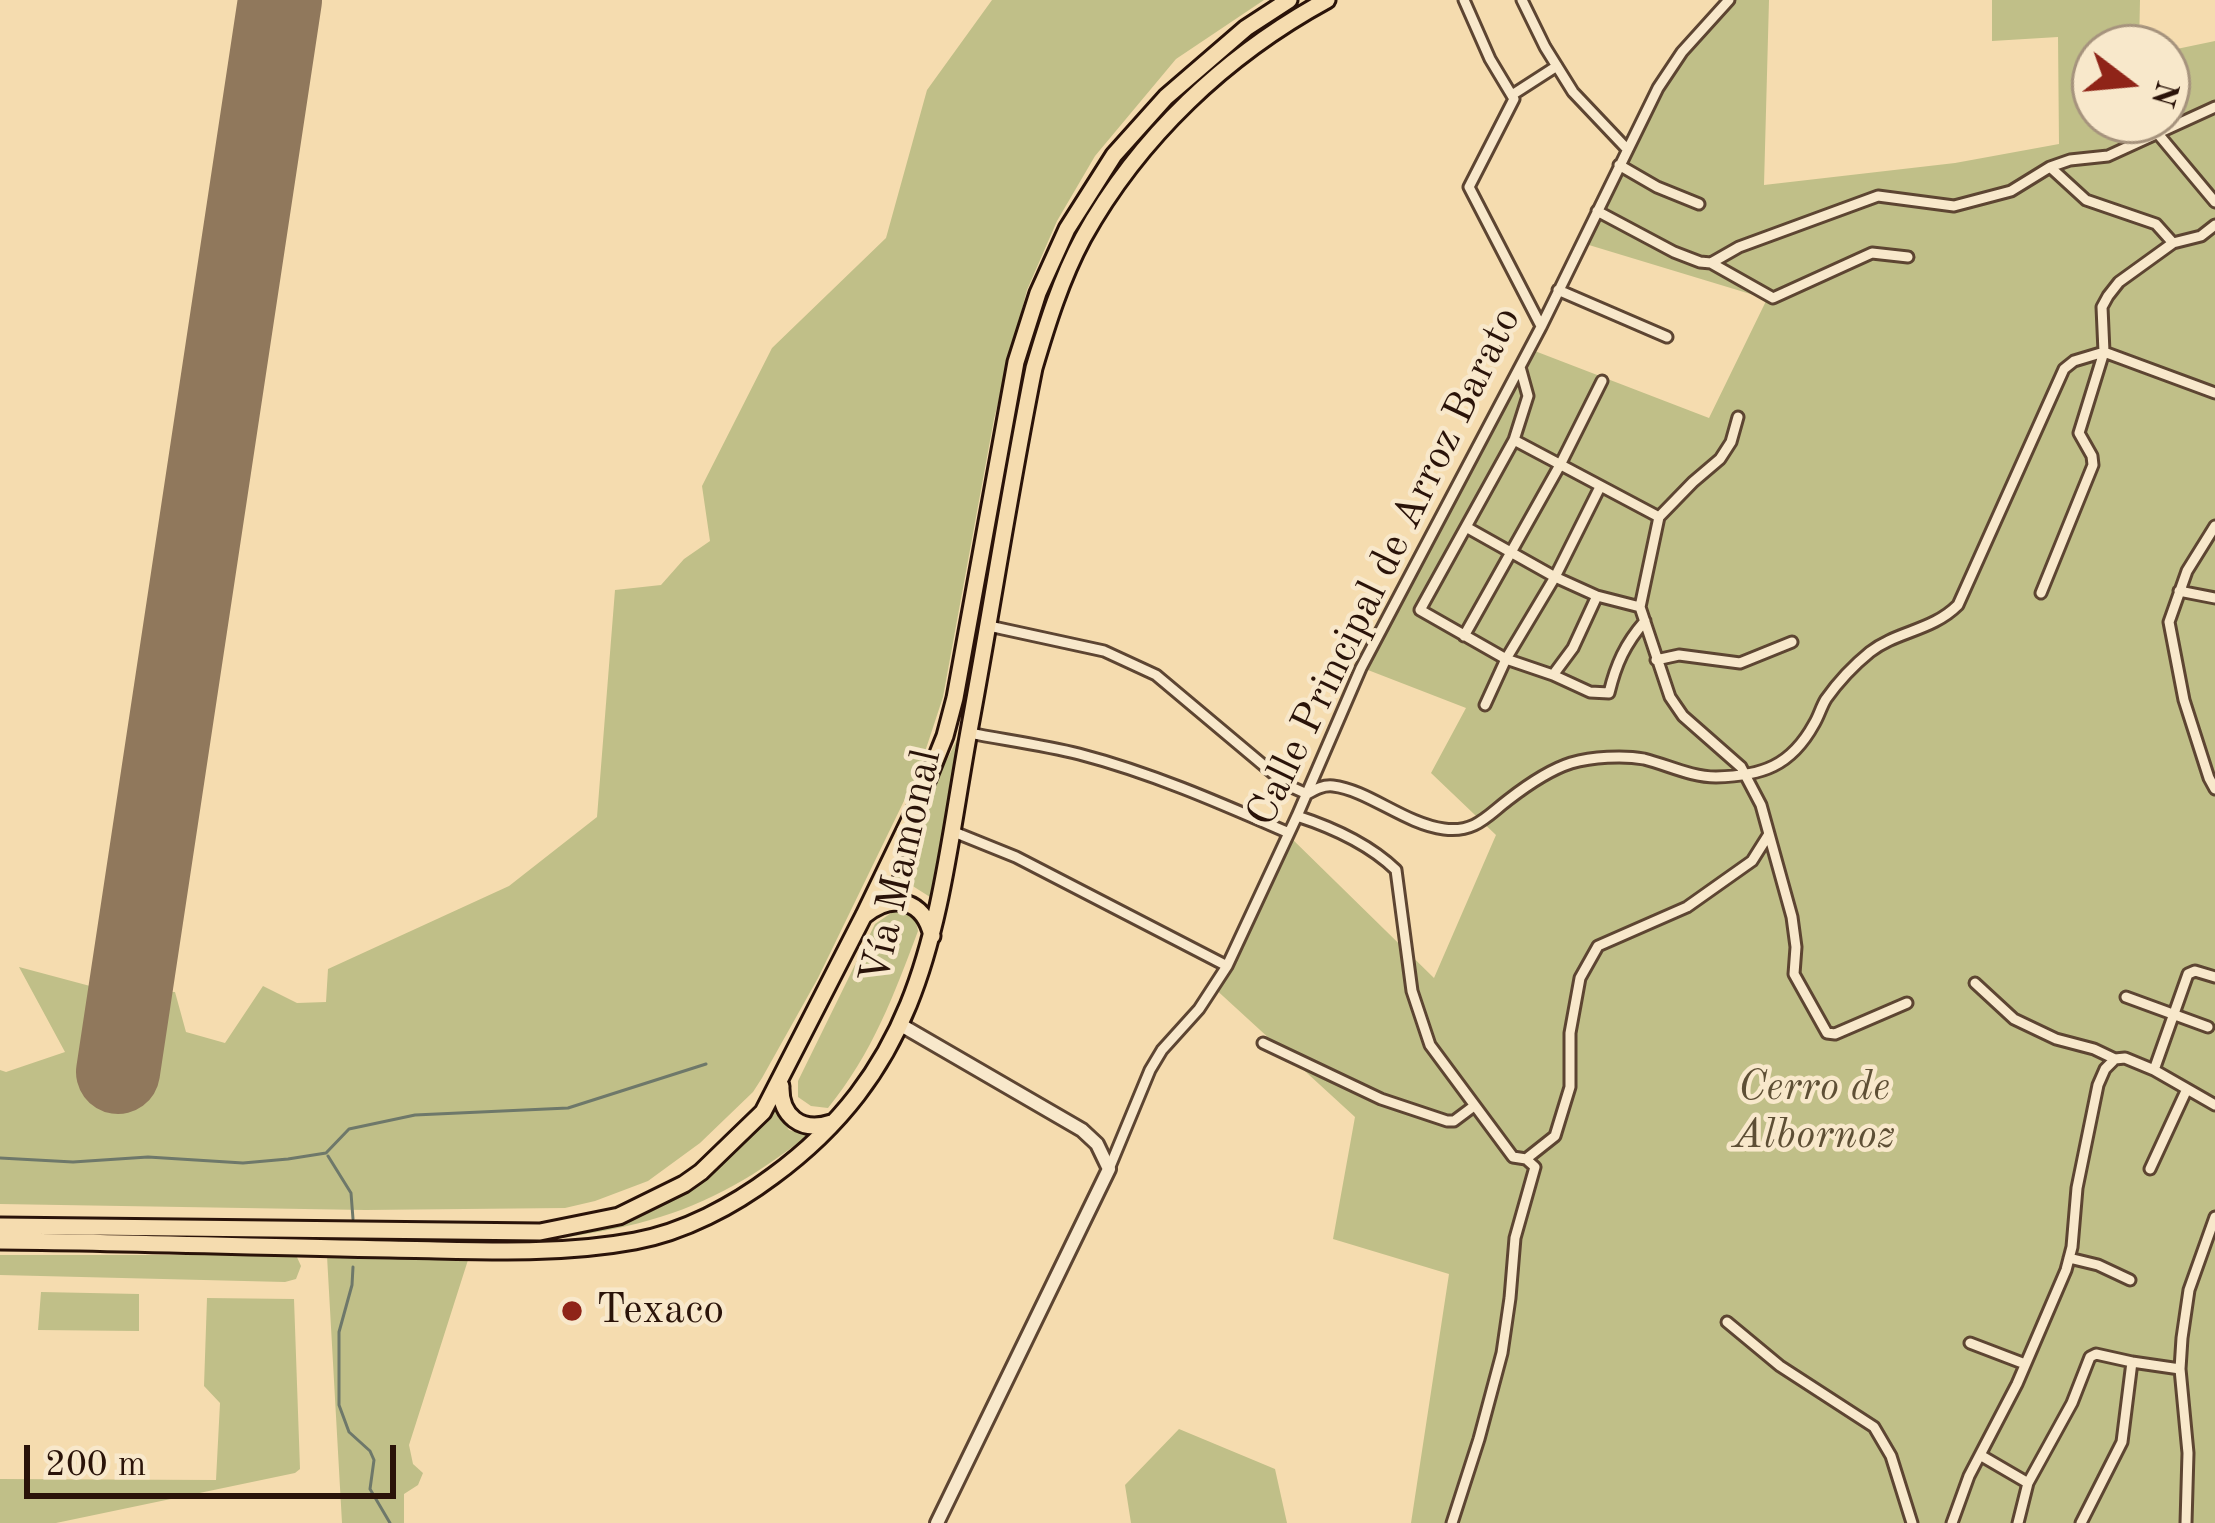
<!DOCTYPE html>
<html>
<head>
<meta charset="utf-8">
<style>
  body { margin:0 }
  #map { position:relative; width:2215px; height:1523px; overflow:hidden; background:#f5dcaf; font-family:"Old Standard TT",serif }
  canvas { display:block }
  .north { position:absolute; left:2071px; top:24px; width:120px; height:120px; box-sizing:border-box; background:#f8e8cb; border:3px solid #a6937d; border-radius:50%; rotate:106deg; font-size:33px; font-weight:700; line-height:48px; text-align:center; color:#2a1309 }
  .north::after { content:''; display:block; margin:auto; width:42px; height:54px; background:#8f2418; clip-path:polygon(50% 0,100% 100%,50% 72%,0 100%) }
  .scale { position:absolute; left:24px; top:1445px; width:372px; height:54px; box-sizing:border-box; border:6px solid #2a1309; border-top:0; padding-left:15px; font-size:36px; line-height:42px; white-space:nowrap; color:#2a1309; -webkit-text-stroke:9px #f8e8cb; paint-order:stroke }
</style>
</head>
<body>
<div id="map">
<canvas width="2215" height="1523"></canvas>
<div class="north">N</div>
<div class="scale">200 m</div>
</div>
<script>
const ctx = document.querySelector('canvas').getContext('2d');
ctx.lineJoin = 'round';
function fillPath(path, color) { ctx.fillStyle = color; ctx.fill(path, 'evenodd'); }
function stroke(path, color, width, dash) { ctx.strokeStyle = color; ctx.lineWidth = width; ctx.lineCap = dash ? 'butt' : 'round'; ctx.setLineDash(dash || []); ctx.stroke(path); }
function write(font, color, halo, rows, align = 'center') {
  ctx.font = font + ' "Old Standard TT",serif'; ctx.lineWidth = 9; ctx.setLineDash([]); ctx.textBaseline = 'middle'; ctx.strokeStyle = halo; ctx.fillStyle = color; for (const [text, x, y, turn = 0] of rows) {
    ctx.save(); ctx.translate(x, y); ctx.rotate((+turn || 0) * Math.PI / 180); ctx.textAlign = isNaN(turn) ? turn : align; if (halo) ctx.strokeText(text, 0, 0); ctx.fillText(text, 0, 0); ctx.restore();
  }
}
fillPath(new Path2D(`
  M992,0H1264L1176,59L1095,156L1057,221L1027,290L994,419L943,697L919,770L818,978L762,1078L753,1092L700,1143L648,1181L595,1201L565,1208L365,1210L0,1204V1070L6,1072L65,1052L19,967L105,990L175,992L186,1032L225,1043L263,986L297,1003L326,1002L328,969L509,886L597,817L615,590L661,585L684,559L710,541L702,486L772,348L886,238L927,90Z
  M1726,0H1769L1764,185L1955,163L2059,144L2058,37L1992,41V0H2140L2139,48H2095V120H2167V51L2215,41V1523H1411L1449,1274L1333,1239L1355,1117L1212,986L1225,965L1287,834L1434,978L1496,835L1431,773L1466,708L1355,665L1527,348L1709,418L1767,299L1579,242L1620,153L1656,87Z
  M962,729L930,897L908,883L886,884Z
  M897,909C911,912 916,916 918,931C894,995 872,1054 828,1108L811,1106L798,1097V1081L875,924Z
  M771,1105L789,1130L808,1135C760,1173 709,1204 650,1220C617,1230 581,1234 547,1241L648,1208Z
  M0,1255H296L301,1266L296,1279L285,1282L0,1275Z
  M327,1256L468,1260L409,1445L413,1464L423,1473L418,1485L404,1494V1523H342Z
  M41,1292L139,1294V1331L38,1330Z
  M207,1298L294,1299L300,1469L295,1473L56,1523H0V1479L216,1480L220,1403L204,1386Z
  M1179,1429L1275,1469L1287,1523H1131L1125,1485Z`), '#c0bf88');
stroke(new Path2D(`
  M328,1156L351,1193L353,1219
  M0,1158L73,1162L148,1157L243,1163L288,1159L326,1153L349,1129L415,1115L568,1108L706,1064
  M353,1267L352,1285L339,1332V1405L349,1432L370,1451L374,1460L370,1489L390,1523`), '#6e786a', 3);
stroke(new Path2D(`
  M118,1072L280,0`), '#90785c', 84);
const minor = new Path2D(`
  M1464,0L1490,59L1514,99L1469,187L1541,326
  M1522,0L1545,47L1573,92L1627,149
  M1512,95L1557,66
  M2159,135L2215,202
  M1619,165L1657,187L1699,204
  M2050,167L2086,200L2156,224L2173,243
  M1597,211L1674,252L1700,262L1711,263L1739,247L1878,196L1954,206L2011,191L2050,167L2070,160L2108,156L2215,107
  M1711,263L1773,298L1872,253L1908,257
  M1558,290L1667,337
  M1520,367L1528,396L1514,440L1420,610L1506,659L1553,675L1573,648L1597,596
  M1514,440L1659,517
  M2215,526L2187,571L2169,622L2184,700L2209,778L2215,789
  M1466,527L1555,577L1597,596L1640,607
  M2179,591L2215,598
  M2041,593L2093,465L2092,456L2079,433L2104,352L2102,307L2108,296L2119,282L2173,243L2201,236L2215,225
  M989,626L1104,651L1156,675L1287,785L1307,794C1316,789 1323,785 1333,786C1368,790 1405,824 1444,829C1475,833 1487,816 1508,800C1526,786 1549,770 1571,763C1592,757 1623,755 1644,759C1668,765 1691,777 1716,777C1762,776 1791,766 1814,724C1819,716 1821,707 1826,699C1838,682 1854,665 1870,652C1897,631 1932,631 1958,605L2064,369L2074,361L2104,352L2215,393
  M1464,636L1560,465L1602,381
  M1656,660L1679,655L1740,663L1792,642
  M1553,675L1590,692L1609,693C1616,664 1625,644 1645,621
  M1485,705L1506,659L1555,577L1600,487
  M969,733C1005,740 1043,745 1079,754C1152,773 1220,803 1289,833
  M1297,816C1331,827 1370,845 1396,870L1412,991L1430,1045L1513,1157L1526,1159L1535,1167L1515,1238L1510,1298L1502,1353L1479,1439L1452,1523
  M954,832L1016,857L1227,966
  M1769,834L1792,917L1796,947L1794,974L1827,1033L1835,1034L1907,1003
  M1975,983L2014,1019L2056,1039L2094,1049L2115,1059L2125,1058L2154,1070L2215,1105
  M2126,997L2208,1027
  M1263,1043L1381,1099L1447,1121H1454L1474,1106
  M2154,1070L2188,974L2195,971L2215,977
  M1526,1159L1555,1136L1570,1087V1033L1580,978L1598,946L1687,907L1752,861L1769,834L1761,805L1741,767L1683,716L1670,697L1640,607L1659,517L1693,482L1720,459L1731,442L1738,417
  M1109,1169L1150,1070L1162,1050L1199,1009L1227,966L1297,816L1361,668L1541,327L1658,88L1682,52L1729,0
  M2150,1169L2187,1089
  M2069,1258L2098,1265L2130,1280
  M1727,1322L1780,1366L1874,1427L1891,1456L1912,1523
  M1970,1343L2025,1364
  M1980,1455L2028,1483
  M1952,1523L1969,1476L2017,1384L2066,1270L2072,1247L2077,1188L2098,1085L2105,1069L2115,1059
  M2018,1523L2028,1483L2072,1403L2090,1357L2096,1354L2132,1362
  M2081,1523L2122,1442L2132,1362L2180,1369
  M2186,1523L2188,1453L2180,1369L2182,1338L2189,1290L2215,1217`);
const tertiary = new Path2D(`
  M901,1025L1082,1130L1097,1144L1109,1169L937,1523`);
const primary = new Path2D(`
  M865,915C893,892 924,900 932,936
  M781,1086C780,1116 801,1133 831,1123
  M0,1226L540,1232L619,1216L684,1184L701,1172L763,1112L864,915L919,801L945,736L955,698L1016,362L1038,293L1067,229L1114,155L1166,97L1246,28L1289,0
  M0,1241C130,1242 260,1247 390,1249C471,1250 554,1256 635,1241C684,1232 733,1206 773,1176C935,1057 937,905 970,726C992,607 1010,487 1034,368C1047,324 1061,279 1083,238C1139,137 1226,55 1327,0`);
stroke(minor, '#5d4532', 15);
stroke(tertiary, '#5d4532', 18);
stroke(primary, '#2a1309', 21);
stroke(minor, '#f8e8cb', 9);
stroke(tertiary, '#f8e8cb', 12);
stroke(primary, '#f5dcaf', 15);
for (const [x, y, r, color] of [
  [572,1311,12,"#8f2418"]
]) { const dot = new Path2D(); dot.arc(x, y, r, 0, 2 * Math.PI); ctx.fillStyle = color; ctx.fill(dot); stroke(dot, '#f8e8cb', 4.5); }
write('42px', '#2a1309', '#f8e8cb', [
  ["Calle Principal de Arroz Barato",1385,567,-64],
  ["Vía Mamonal",902,867,-77]
]);
write('italic 42px', '#5e4f35', '#f8e8cb', [
  ["Cerro de",1814,1088],
  ["Albornoz",1814,1136]
]);
write('42px', '#2a1309', '#f8e8cb', [
  ["Texaco",596,1311]
], 'left');
</script>
</body>
</html>
